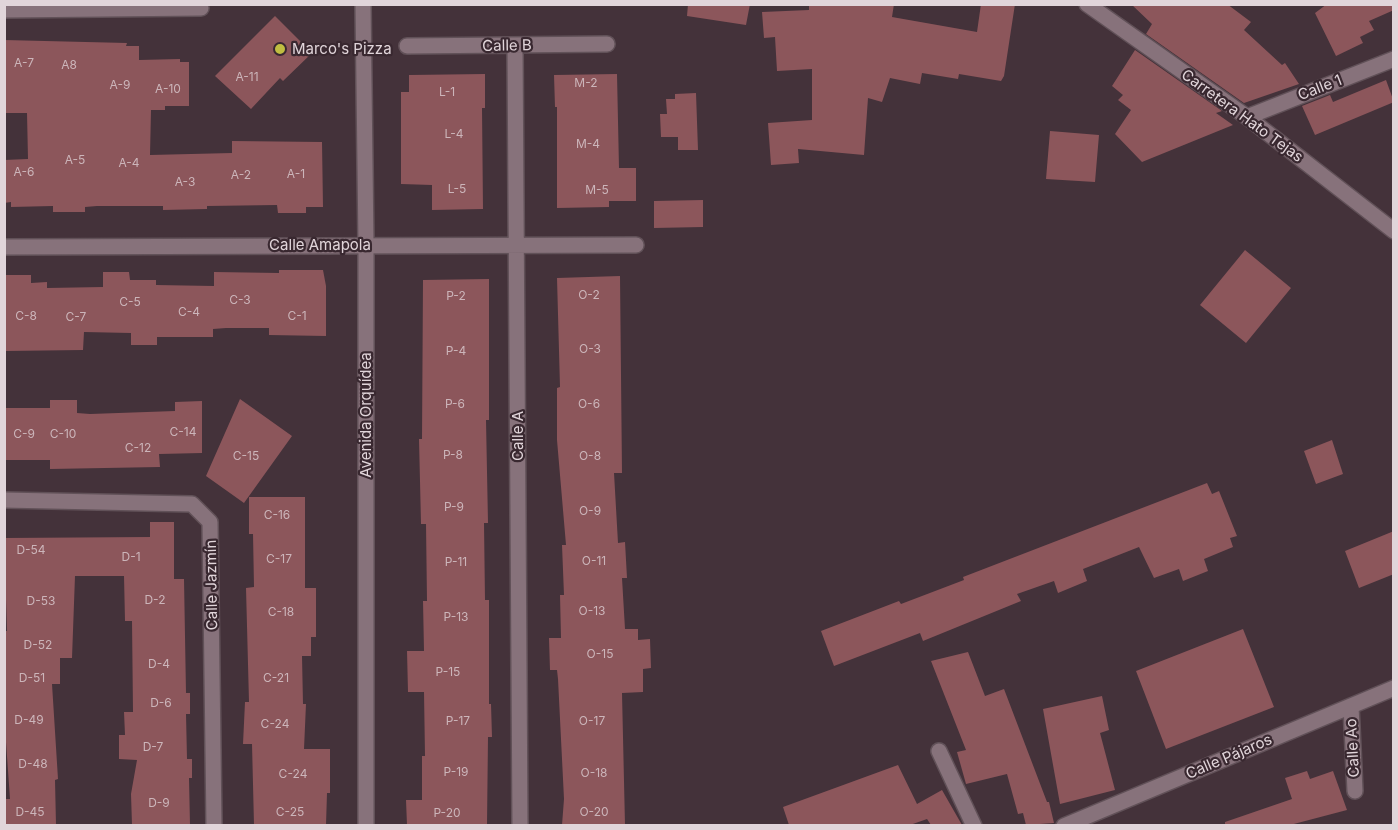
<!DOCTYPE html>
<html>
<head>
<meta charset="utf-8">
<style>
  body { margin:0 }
  #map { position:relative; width:1398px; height:830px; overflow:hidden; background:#44323a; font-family:Inter,sans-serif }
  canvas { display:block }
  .frame { position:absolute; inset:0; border:6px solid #e1d5da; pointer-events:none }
</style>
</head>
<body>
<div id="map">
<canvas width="1398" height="830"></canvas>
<div class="frame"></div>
</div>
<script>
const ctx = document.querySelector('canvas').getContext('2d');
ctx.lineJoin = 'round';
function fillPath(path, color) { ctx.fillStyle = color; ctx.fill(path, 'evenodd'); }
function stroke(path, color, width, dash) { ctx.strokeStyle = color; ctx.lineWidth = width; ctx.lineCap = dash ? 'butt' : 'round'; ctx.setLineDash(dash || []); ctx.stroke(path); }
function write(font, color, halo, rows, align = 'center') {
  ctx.font = font + ' Inter,sans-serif'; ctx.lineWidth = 4.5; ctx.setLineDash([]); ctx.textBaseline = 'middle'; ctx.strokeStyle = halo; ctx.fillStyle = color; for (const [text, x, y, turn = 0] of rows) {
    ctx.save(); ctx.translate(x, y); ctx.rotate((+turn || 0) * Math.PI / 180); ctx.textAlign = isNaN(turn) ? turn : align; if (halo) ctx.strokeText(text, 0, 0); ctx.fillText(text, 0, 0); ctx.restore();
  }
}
fillPath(new Path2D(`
  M688,4H750L746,25L687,16Z
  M809,4H894L892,17L977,32L981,4H1015L1004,76L1001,81L959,74L958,79L922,73L920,84L890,78L882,102L868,98L864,155L798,149L799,163L771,165L768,123L812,120V69L777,71L775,37L764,38L762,12L809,10Z
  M1131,4H1227L1251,22L1244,30L1282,65L1285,63L1299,84L1244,103L1146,34L1152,24Z
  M1327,4H1394V10L1369,21L1374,30L1360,37L1363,43L1336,56L1315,13Z
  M275,16L312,53L283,81L280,78L251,109L215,76Z
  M4,40L127,43L126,46H139V60L180,59V62H189V106H165V110H151L150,155L232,153V141L322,142L323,207H306V213H278L277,205L207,206V209L163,210V206H97L85,207V212H53V206L11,207V202L4,203V160L28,159L27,113H4Z
  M1135,50L1222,111L1216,113L1233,125L1142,162L1115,134L1131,110L1118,100L1123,95L1112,86Z
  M485,74V108H482L483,209L432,210V185L401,184V92H409V75Z
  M617,74L619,168H636V201H609V207L557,208V107H555L554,75Z
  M1386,80L1394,102L1315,135L1302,106L1330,95L1333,102Z
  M696,93L698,150H678V137H661L660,114H667L666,99H675V94Z
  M1050,131L1099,135L1095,182L1046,179Z
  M703,200V227L654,228V201Z
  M1245,250L1291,288L1246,343L1200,305Z
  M279,270H323L326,286V336L269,335V328H226L213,329V337H157V345H131V333L84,332L83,350L5,351V275H31V283L47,282V288L103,287V272H129L130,280H156V285L214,286V272L279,273Z
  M620,276L622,473H614L618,543L625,542L627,578H622L625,629H638V640L650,639L651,668L643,669V692L622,693L625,825H562L564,799L558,679L557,670H550L549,638H561L560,595H564L562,545H566L557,440V388L560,387L557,278Z
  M489,279V420H486L488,523H484L485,600H489V704H491L492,737H488L487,825H407L406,800H422V756H425L424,692H408L407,651H424L423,601H427L426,524H421L419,439H422L423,280Z
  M240,399L292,436L244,503L206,476Z
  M50,400H77V413L90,414L175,411V402L202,401V453L159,454L160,467L50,469V460H4V408H50Z
  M1332,440L1343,474L1316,484L1304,451Z
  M1207,483L1212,494L1219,491L1237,536L1230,538L1233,547L1204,559L1208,571L1183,581L1179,569L1154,578L1139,547L1083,569L1087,581L1058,593L1054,581L1017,594L1021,601L923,641L920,633L834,666L821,631L899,601L901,604L964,580L963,577Z
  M249,497H305V588H316V637H311V656H302L303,704H306L304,749H330V793H327L326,825H254L252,744H243L245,702H249L246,588L254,587L253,534H249Z
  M150,522H174V579H184L186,693H190V714H186L187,759H192V778H189L190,825H132L131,794L137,760L119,759V735H125L124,712H133L132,621H125L124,576H75L72,658H60V684H52L58,779L55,780L56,825H4V799H10L4,714V631H7L4,538L150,537Z
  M1394,531V574L1359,588L1345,551Z
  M1243,629L1274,707L1166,749L1136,671Z
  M968,652L985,696L1004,689L1047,802H1049L1054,823L1026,825L1023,813L1018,814L1007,774L966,784L957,752L966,750L931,661Z
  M1102,696L1109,730L1100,733L1115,790L1060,804L1043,709Z
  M898,765L917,804L942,790L962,825H931L927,819L910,825H789L783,807Z
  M1307,771L1310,779L1333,771L1347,810L1290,825H1225V822L1292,799L1285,778Z`), '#8c565b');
const street = new Path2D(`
  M4,10L201,8
  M407,46L607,44
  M515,46L520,826
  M1247,117L1394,59
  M4,247L636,245
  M4,500L192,504L210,522L214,826
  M1351,706L1355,791
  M939,751L974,826
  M1064,826L1394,688`);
const secondary = new Path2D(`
  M363,4L366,245V826
  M1087,4L1247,117L1394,231`);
stroke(street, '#615158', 18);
stroke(secondary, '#615158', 18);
stroke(street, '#87727b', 15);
stroke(secondary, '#87727b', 15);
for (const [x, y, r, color] of [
  [280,49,6,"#c0be41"]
]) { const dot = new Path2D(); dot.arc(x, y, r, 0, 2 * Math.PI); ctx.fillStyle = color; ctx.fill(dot); stroke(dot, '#392830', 2); }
write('12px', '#ccb5ba', null, [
  ["A-7",24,63],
  ["A8",69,65],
  ["A-11",247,77],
  ["M-2",586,83],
  ["A-9",120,85],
  ["A-10",168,89],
  ["L-1",447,92],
  ["L-4",454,134],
  ["M-4",588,144],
  ["A-5",75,160],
  ["A-4",129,163],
  ["A-6",24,172],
  ["A-1",296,174],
  ["A-2",241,175],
  ["A-3",185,182],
  ["L-5",457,189],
  ["M-5",597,190],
  ["O-2",589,295],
  ["P-2",456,296],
  ["C-3",240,300],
  ["C-5",130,302],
  ["C-4",189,312],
  ["C-8",26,316],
  ["C-1",297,316],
  ["C-7",76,317],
  ["O-3",590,349],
  ["P-4",456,351],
  ["P-6",455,404],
  ["O-6",589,404],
  ["C-14",183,432],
  ["C-9",24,434],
  ["C-10",63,434],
  ["C-12",138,448],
  ["P-8",453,455],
  ["C-15",246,456],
  ["O-8",590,456],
  ["P-9",454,507],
  ["O-9",590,511],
  ["C-16",277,515],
  ["D-54",31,550],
  ["D-1",131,557],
  ["C-17",279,559],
  ["O-11",594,561],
  ["P-11",456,562],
  ["D-2",155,600],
  ["D-53",41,601],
  ["O-13",592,611],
  ["C-18",281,612],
  ["P-13",456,617],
  ["D-52",38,645],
  ["O-15",600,654],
  ["D-4",159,664],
  ["P-15",448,672],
  ["D-51",32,678],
  ["C-21",276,678],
  ["D-6",161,703],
  ["D-49",29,720],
  ["P-17",458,721],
  ["O-17",592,721],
  ["C-24",275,724],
  ["D-7",153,747],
  ["D-48",33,764],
  ["P-19",456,772],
  ["O-18",594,773],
  ["C-24",293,774],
  ["D-9",159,803],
  ["D-45",30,812],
  ["C-25",290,812],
  ["O-20",594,812],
  ["P-20",447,813]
]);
write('15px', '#e1d5da', '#392830', [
  ["Calle B",507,46,-1],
  ["Calle 1",1320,88,-21],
  ["Carretera Hato Tejas",1242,116,36],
  ["Calle Amapola",320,245],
  ["Avenida Orquídea",366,415,-90],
  ["Calle A",518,436,-90],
  ["Calle Jazmín",212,585,-91],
  ["Calle Ao",1353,748,-93],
  ["Calle Pájaros",1229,757,-23]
]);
write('15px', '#e1d5da', '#392830', [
  ["Marco's Pizza",292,49]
], 'left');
</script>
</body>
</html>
